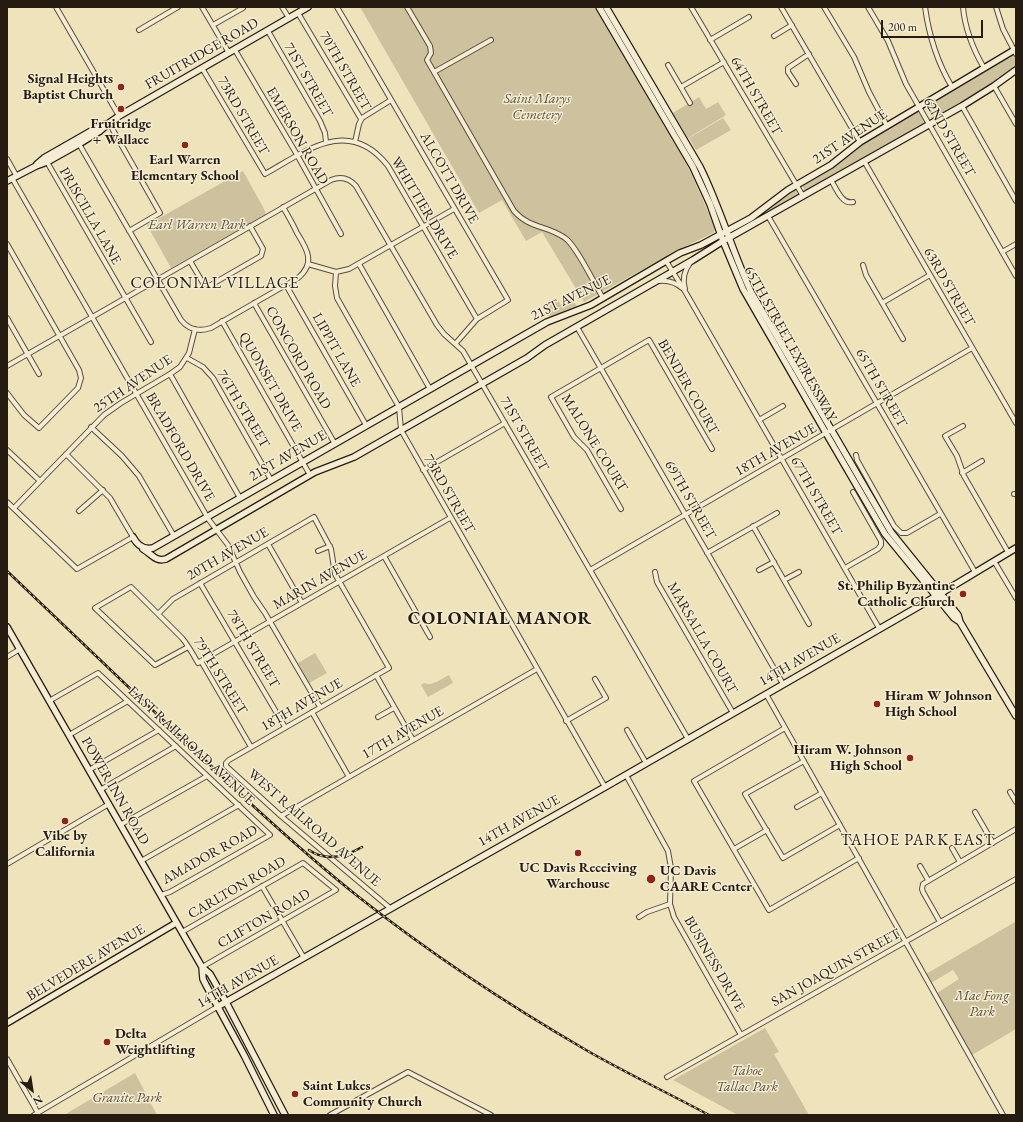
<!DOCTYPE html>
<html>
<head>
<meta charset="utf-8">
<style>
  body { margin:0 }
  #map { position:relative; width:1023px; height:1122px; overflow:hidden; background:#efe3bb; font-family:"EB Garamond",serif }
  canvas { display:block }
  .frame { position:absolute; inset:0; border:8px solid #251b10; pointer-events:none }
  .north { position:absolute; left:12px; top:1070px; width:40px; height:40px; -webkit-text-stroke:3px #f5edd3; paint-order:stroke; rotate:150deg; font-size:11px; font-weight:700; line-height:16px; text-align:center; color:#251b10 }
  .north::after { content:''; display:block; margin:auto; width:14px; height:18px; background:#251b10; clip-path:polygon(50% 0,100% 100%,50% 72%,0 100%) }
  .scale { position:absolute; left:881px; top:20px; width:102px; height:18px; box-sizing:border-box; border:2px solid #251b10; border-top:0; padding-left:5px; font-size:12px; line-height:14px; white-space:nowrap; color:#251b10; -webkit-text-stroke:3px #f5edd3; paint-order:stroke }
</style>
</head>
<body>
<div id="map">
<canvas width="1023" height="1122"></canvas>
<div class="frame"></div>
<div class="north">N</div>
<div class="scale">200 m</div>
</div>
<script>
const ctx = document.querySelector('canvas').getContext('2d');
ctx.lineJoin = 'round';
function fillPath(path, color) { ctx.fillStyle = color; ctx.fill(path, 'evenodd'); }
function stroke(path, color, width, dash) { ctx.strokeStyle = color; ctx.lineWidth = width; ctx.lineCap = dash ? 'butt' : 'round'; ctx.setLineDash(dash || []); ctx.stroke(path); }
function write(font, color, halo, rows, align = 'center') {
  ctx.font = font + ' "EB Garamond",serif'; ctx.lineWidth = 3; ctx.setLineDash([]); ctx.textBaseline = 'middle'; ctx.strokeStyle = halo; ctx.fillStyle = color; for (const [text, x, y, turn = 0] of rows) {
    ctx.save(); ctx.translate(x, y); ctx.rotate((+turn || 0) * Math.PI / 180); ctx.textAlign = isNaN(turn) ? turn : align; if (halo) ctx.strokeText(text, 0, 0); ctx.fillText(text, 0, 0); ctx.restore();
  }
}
fillPath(new Path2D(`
  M360,7H595L685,161L694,180L713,223L715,230L713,233L676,251L584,302L542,232L526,241L502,200L479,213Z
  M1012,54L1016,59V65L992,83L932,119L925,106Z
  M699,97L706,109L718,102L726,115L688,138L673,113Z
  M918,109L926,123L805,191L801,184L861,144Z
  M723,118L731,130L696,150L689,138Z
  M243,171L263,207L266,214L171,268L147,225Z
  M795,188L799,195L743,226Z
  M557,299L561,305L563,304L565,306L571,302L570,300L571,299L577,306L550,317L545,312L547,310L545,306Z
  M315,653L327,673L309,683L298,663Z
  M449,675L453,683L428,697L421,685L424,683C432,687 441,679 449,675Z
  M1015,922L1016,1029L972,1055L937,993L959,979L953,970L931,983L926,974Z
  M765,1028L779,1052L774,1054L809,1115H738L673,1080Z
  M135,1073L157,1115H64Z`), '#cdc19e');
const street = new Path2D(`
  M56,7L119,116
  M202,7L229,53
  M282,7L289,18
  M337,7L508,300L477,319L456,343
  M407,7L430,46L431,53L427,60L514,211C530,229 547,225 565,238C576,245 595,285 603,298
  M691,7L803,196
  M781,7L860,142
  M824,7L854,57L869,92L887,126
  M868,7L888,41L906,84L1016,276
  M925,7C929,36 937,62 952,87
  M963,7C965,30 973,49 984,68
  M996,7L1003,29L1016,54
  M298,13L361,119
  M213,25L243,8
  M139,30L178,7
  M268,31L320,121L325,133L326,142
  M774,36L792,25
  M710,40L749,17
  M235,50L296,153L341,234
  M668,65L690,103
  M202,68L265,174C306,151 349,116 388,166L477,319
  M434,72L491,40
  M796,84L788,72V68L809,54
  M994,86L1016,124
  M681,87L724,62
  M962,106L1016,201
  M109,123L160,213L129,231
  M355,142L359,124L362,118L391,100
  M79,144L181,320C189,330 199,332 211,328L298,278C316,263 307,249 297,233C293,224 288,216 283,207
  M7,159L16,175
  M864,161L1016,423
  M47,162L151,342
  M12,178L209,520L228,545L240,572L254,597L265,613L320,707
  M831,180C836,188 842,205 853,202
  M768,216L975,572
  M7,244L79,370L81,378L78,388L39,428L24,415L7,393
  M1002,252L1016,244
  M190,261L203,283L209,286L261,256L263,249L250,226
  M666,261L686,293L879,628
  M308,264L336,272L349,269L454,209
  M359,264L430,389
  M863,265L866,275L903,339
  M336,272L335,286L337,298L399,407L401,430L605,787
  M659,281C668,280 675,282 682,288
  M286,285L366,425
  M685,289C682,279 684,271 690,263
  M254,303L335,444
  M882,303L930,275
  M7,318L39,374
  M222,321L310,475
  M577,327L783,684
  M187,358L203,367L213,378L271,480
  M7,366L331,180C341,176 349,178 356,186L437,325L444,334L463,351L688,739
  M170,374L240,498
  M759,420L783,406
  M963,426L945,436L957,456L964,476L1008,552
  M91,427L122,456L139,476L174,536
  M7,450L40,481
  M856,455L857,460L894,526L901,533H907L940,514
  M423,470L505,423
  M962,473L982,461
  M1014,494H1016
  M7,502L77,569L133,537L110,498L66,454
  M14,508L104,415L121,403L170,374L180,367L189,353L195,329
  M621,509L587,450L574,437L551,397L649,340L712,449
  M79,511L103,490
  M753,526L809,624
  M268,544L302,603
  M318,551L330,546
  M707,553L777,513
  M384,556L430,637
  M994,561L1016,598
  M845,568L878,549L881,545V541L853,492
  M590,570L972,348
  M759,570L774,562
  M655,572L657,582L733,713
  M784,580L799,572
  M200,583L285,727
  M158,614L173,599L314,517L331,549L335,574L389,668L229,760L226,763V766L281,816L390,908
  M188,647L155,665L95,608L131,587L182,638C188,645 193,654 198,663L201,661
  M7,657L20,649
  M201,661L450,518
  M201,661L251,747
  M376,675L413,740
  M766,694L1003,1115
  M49,701L98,673L270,835L170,892L161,895
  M312,712L349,777
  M378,717L394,708
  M566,721L606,698L595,679
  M785,728L694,781L769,910L859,858
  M627,730L646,763
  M69,735L128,701
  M804,761L745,794L783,858L840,825
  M89,770L159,730
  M626,775L668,851L671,868L670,904L674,917L741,1035
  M100,790L176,746
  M1010,792L1016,802
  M797,807L822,793
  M975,812L993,843
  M281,816L537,669
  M120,825L207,776
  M952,848L960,862
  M734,849L767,830
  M141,861L239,805
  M7,864L109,804
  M920,866L928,880
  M262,886L304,958
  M639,917L647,912L670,904
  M940,922L923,892L922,889L923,884L1016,829
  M182,932L303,863L336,890L202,967
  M7,1059L38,1113
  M667,1077L1016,879
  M34,1115L217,1007
  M330,1115L408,1072L491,1115`);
const secondary = new Path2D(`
  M599,7L693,167L710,204L723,241L743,289L826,433L885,534L954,618L960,622
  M606,7L700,167C720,207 732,251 751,292L891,532L958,615L960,622L1016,716
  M37,164L44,158L100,126L106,124
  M7,181L36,166L47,162L79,144L100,131L109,123L119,116L308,7
  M133,537C137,545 144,550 153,548L547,322L591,305L666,261L680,253L701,245L751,218L788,190L831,165L860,142L1016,49
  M143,549C152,554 155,562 166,559L315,472L354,457L527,358L545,345L693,260L723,241L962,106L994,86L1016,70
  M7,627L202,967L210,974L226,1002L285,1115
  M202,967L203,979L206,985L244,1055L274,1115
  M217,1007L605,787L928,601L1016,548
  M7,1023L176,923`);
stroke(street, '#584d3b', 6);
stroke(secondary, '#251b10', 8);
stroke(street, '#f5edd3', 4);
stroke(secondary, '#f5edd3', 5.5);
const rail = new Path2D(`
  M7,571L250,803C285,835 322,868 360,898C431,954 507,1004 586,1050C626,1073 668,1093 709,1115
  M309,850C326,862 345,857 362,847`);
stroke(rail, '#251b10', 2.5);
stroke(rail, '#f5edd3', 1, [3]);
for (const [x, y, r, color] of [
  [121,87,4,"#8f2418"],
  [121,109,4,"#8f2418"],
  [185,145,4,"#8f2418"],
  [963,594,4,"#8f2418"],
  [877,704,4,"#8f2418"],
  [910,758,4,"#8f2418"],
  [65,821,4,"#8f2418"],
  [578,853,4,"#8f2418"],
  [651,879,5,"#8f2418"],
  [107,1042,4,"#8f2418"],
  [295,1094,4,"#8f2418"]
]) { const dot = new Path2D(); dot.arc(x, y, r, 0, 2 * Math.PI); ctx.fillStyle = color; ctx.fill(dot); stroke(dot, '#f5edd3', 1.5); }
write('14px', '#251b10', '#f5edd3', [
  ["FRUITRIDGE ROAD",202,54,-30],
  ["70TH STREET",345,71,60],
  ["71ST STREET",308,80,60],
  ["64TH STREET",756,96,60],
  ["73RD STREET",243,116,60],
  ["EMERSON ROAD",297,136,60],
  ["21ST AVENUE",850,137,-34],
  ["62ND STREET",949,137,60],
  ["ALCOTT DRIVE",449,178,60],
  ["WHITTIER DRIVE",424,208,59],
  ["PRISCILLA LANE",90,216,60],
  ["63RD STREET",949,287,60],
  ["21ST AVENUE",571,298,-26],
  ["65TH STREET EXPRESSWAY",790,344,61],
  ["LIPPIT LANE",336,350,60],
  ["CONCORD ROAD",298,358,60],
  ["QUONSET DRIVE",270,382,60],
  ["25TH AVENUE",133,384,-34],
  ["BENDER COURT",688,387,60],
  ["65TH STREET",881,388,60],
  ["76TH STREET",243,409,59],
  ["71ST STREET",524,434,60],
  ["MALONE COURT",594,443,58],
  ["BRADFORD DRIVE",180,447,60],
  ["18TH AVENUE",776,450,-30],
  ["21ST AVENUE",288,456,-30],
  ["73RD STREET",449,494,60],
  ["67TH STREET",816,496,60],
  ["69TH STREET",690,500,60],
  ["20TH AVENUE",228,554,-30],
  ["MARIN AVENUE",320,580,-30],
  ["MARSALLA COURT",702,638,60],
  ["78TH STREET",253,649,59],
  ["14TH AVENUE",800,660,-30],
  ["79TH STREET",220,676,58],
  ["18TH AVENUE",302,705,-30],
  ["17TH AVENUE",403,733,-30],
  ["EAST RAILROAD AVENUE",191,746,43],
  ["POWER INN ROAD",115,791,60],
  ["14TH AVENUE",519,821,-29],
  ["WEST RAILROAD AVENUE",314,828,41],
  ["AMADOR ROAD",210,855,-29],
  ["CARLTON ROAD",237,888,-30],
  ["CLIFTON ROAD",264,919,-30],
  ["BELVEDERE AVENUE",86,963,-31],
  ["BUSINESS DRIVE",714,964,60],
  ["SAN JOAQUIN STREET",836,968,-29],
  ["14TH AVENUE",238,982,-30]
]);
write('bold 14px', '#251b10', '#f5edd3', [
  ["Signal Heights",113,79,"right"],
  ["Baptist Church",113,95,"right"],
  ["Fruitridge",121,124],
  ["+ Wallace",121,140],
  ["Earl Warren",185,160],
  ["Elementary School",185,176],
  ["St. Philip Byzantine",955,586,"right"],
  ["Catholic Church",955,602,"right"],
  ["Hiram W Johnson",885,696,"left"],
  ["High School",885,712,"left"],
  ["Hiram W. Johnson",902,750,"right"],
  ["High School",902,766,"right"],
  ["Vibe by",65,836],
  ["California",65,852],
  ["UC Davis Receiving",578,868],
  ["Warehouse",578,884],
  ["UC Davis",660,871,"left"],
  ["CAARE Center",660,887,"left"],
  ["Delta",115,1034,"left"],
  ["Weightlifting",115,1050,"left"],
  ["Saint Lukes",303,1086,"left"],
  ["Community Church",303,1102,"left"]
]);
write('italic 14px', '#574d3b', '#f5edd3', [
  ["Saint Marys",537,99],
  ["Cemetery",537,115],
  ["Earl Warren Park",197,225],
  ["Mae Fong",982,996],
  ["Park",982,1012],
  ["Tahoe",747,1071],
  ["Tallac Park",747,1087],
  ["Granite Park",127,1098]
]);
ctx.letterSpacing = '1px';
write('16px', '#251b10', '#f5edd3', [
  ["COLONIAL VILLAGE",215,284],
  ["TAHOE PARK EAST",918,841]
]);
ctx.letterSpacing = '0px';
ctx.letterSpacing = '1px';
write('bold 18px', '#251b10', '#f5edd3', [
  ["COLONIAL MANOR",500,619]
]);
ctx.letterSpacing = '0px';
</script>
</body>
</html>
